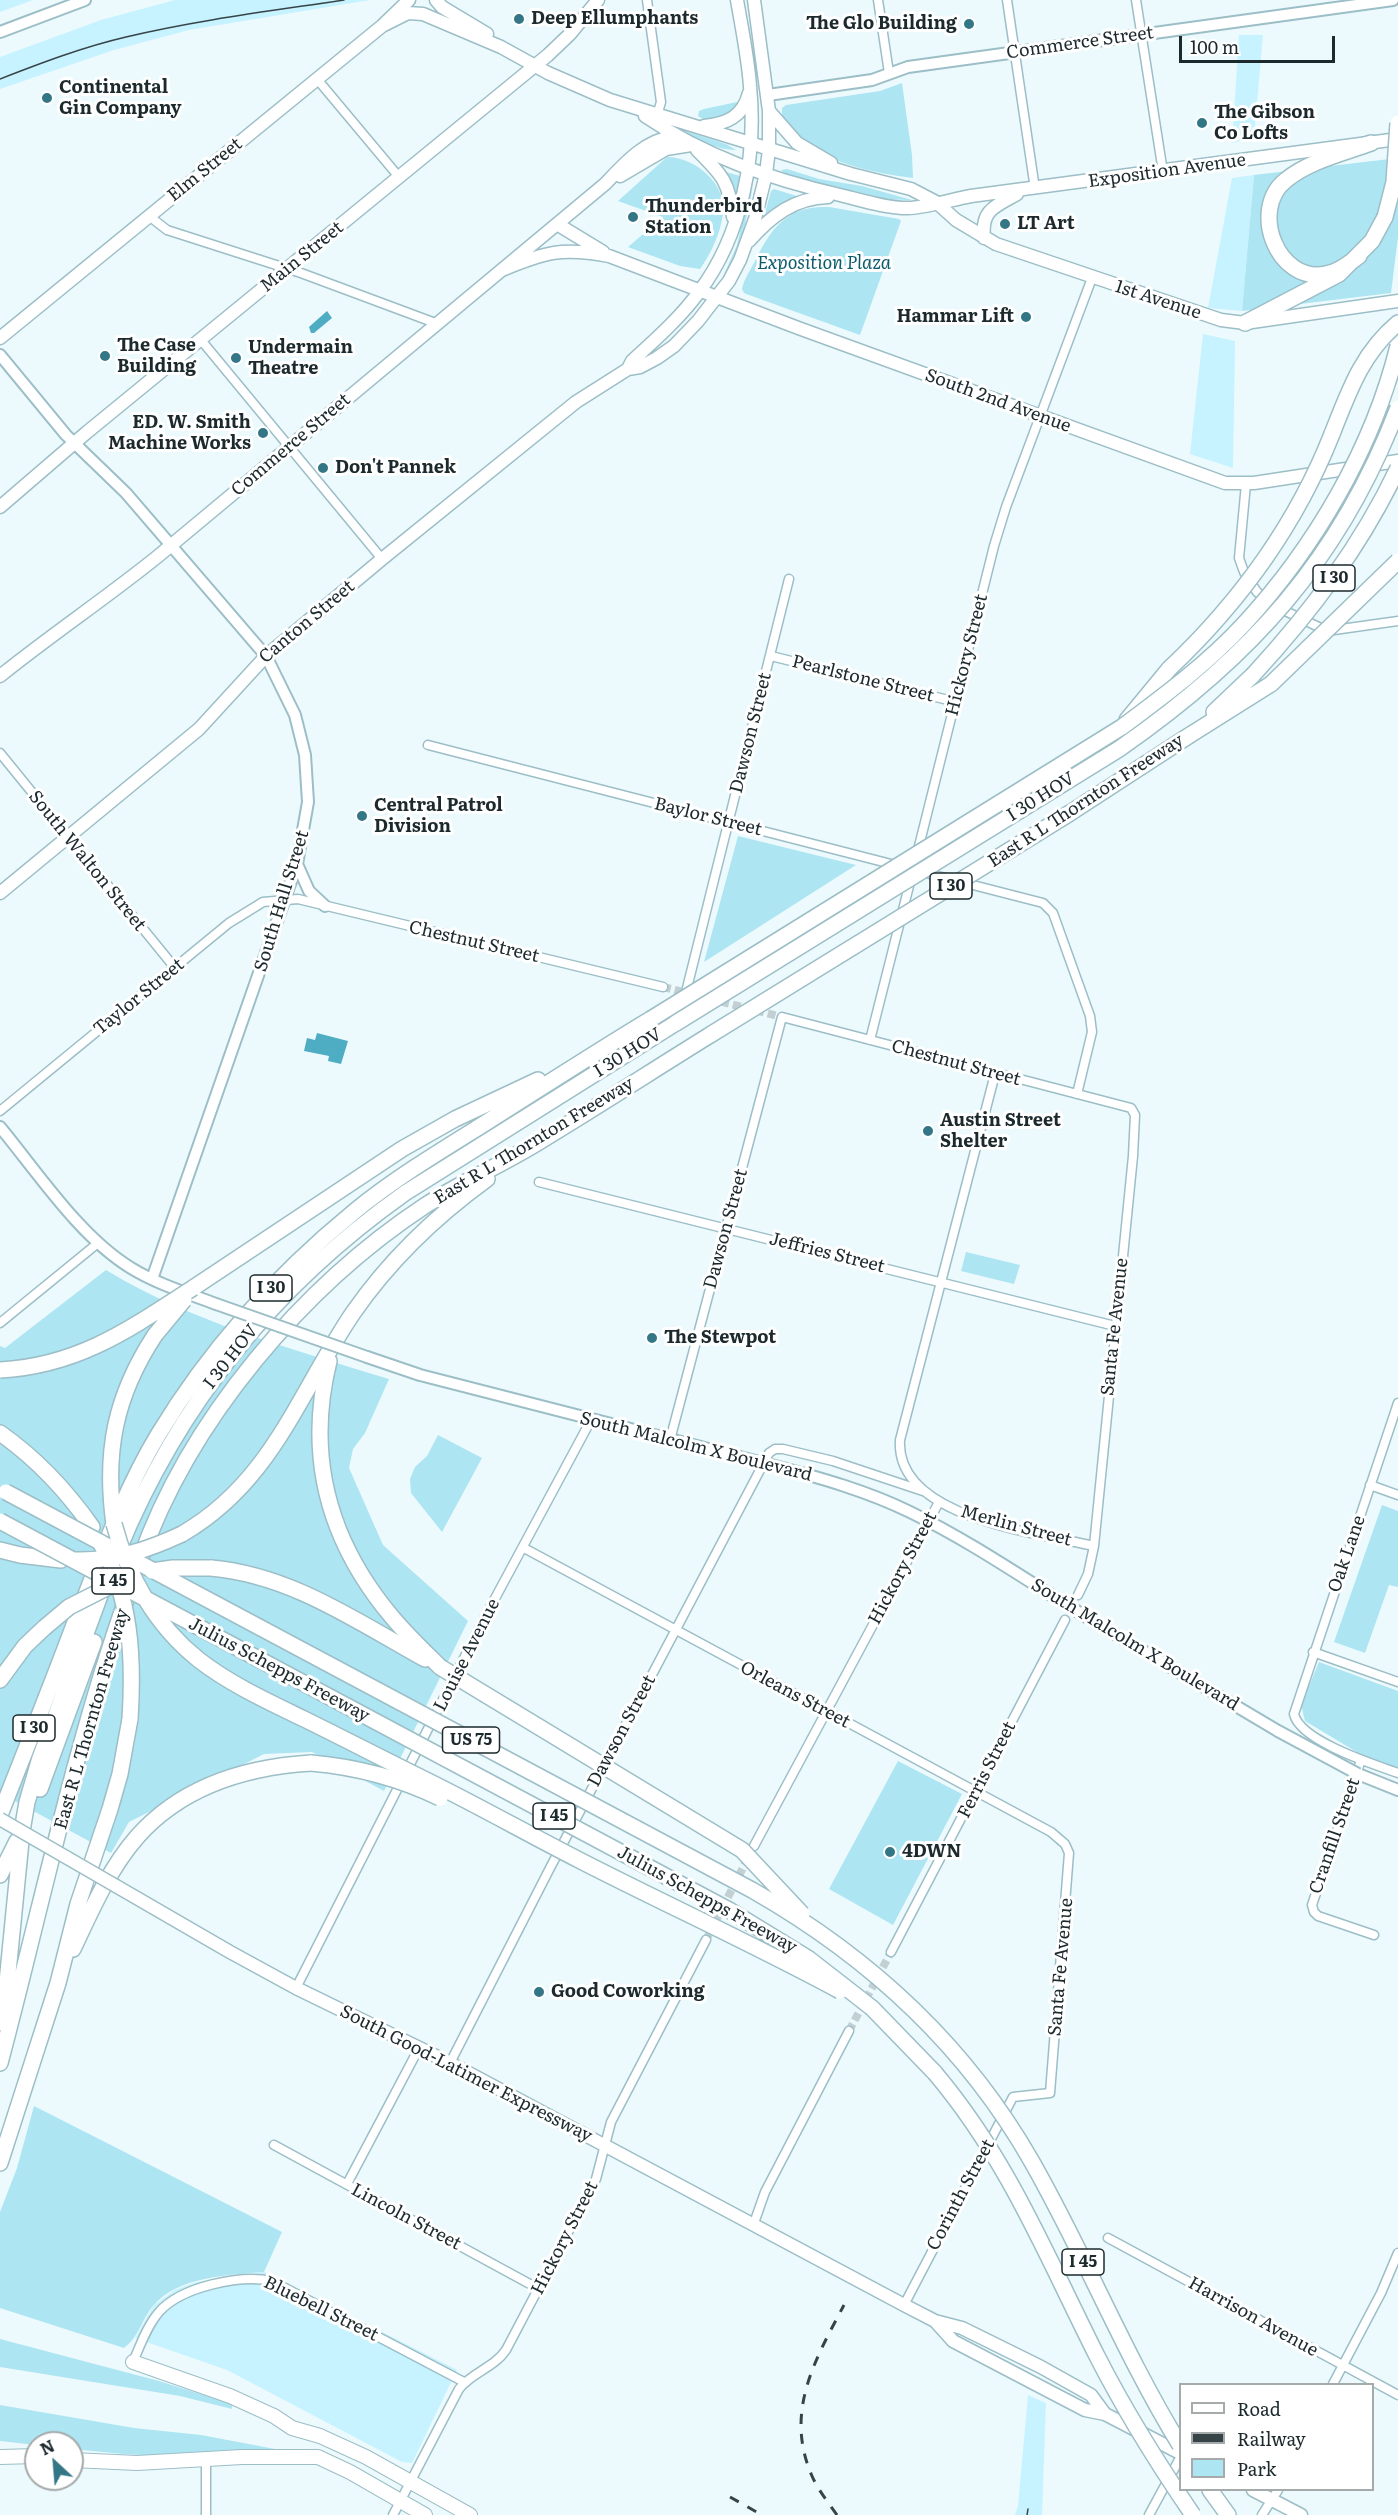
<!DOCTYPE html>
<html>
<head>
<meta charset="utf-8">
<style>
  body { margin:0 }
  #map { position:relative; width:1398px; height:2515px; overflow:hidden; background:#ecfafd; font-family:Literata,serif }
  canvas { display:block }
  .legend { position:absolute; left:1179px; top:2383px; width:195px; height:108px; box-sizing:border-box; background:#fff; border:2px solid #a5aaab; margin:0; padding:8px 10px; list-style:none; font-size:18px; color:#1d2a2d }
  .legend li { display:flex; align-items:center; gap:12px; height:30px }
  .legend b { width:30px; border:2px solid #a5aaab }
  .north { position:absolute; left:24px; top:2431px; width:60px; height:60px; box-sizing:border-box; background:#fff; border:2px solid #a5aaab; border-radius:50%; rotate:334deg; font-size:16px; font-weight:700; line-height:24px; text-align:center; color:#1d2a2d }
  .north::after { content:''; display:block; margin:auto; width:21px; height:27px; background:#337786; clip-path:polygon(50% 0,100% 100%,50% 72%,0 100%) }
  .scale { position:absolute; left:1179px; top:36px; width:156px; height:27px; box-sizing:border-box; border:3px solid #1d2a2d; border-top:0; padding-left:8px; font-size:18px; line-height:21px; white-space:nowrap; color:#1d2a2d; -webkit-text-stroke:4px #fff; paint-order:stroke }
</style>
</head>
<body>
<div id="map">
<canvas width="1398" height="2515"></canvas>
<ul class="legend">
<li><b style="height:8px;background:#fff"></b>Road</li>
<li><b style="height:8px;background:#374447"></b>Railway</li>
<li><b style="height:16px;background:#ade5f3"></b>Park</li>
</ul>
<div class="north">N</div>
<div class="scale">100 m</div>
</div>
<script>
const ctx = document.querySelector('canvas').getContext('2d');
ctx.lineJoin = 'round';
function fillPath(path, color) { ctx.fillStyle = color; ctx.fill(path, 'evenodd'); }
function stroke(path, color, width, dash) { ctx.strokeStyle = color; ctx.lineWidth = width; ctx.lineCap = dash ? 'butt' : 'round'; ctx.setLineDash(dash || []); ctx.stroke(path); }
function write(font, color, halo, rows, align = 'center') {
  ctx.font = font + ' Literata,serif'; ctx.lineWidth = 6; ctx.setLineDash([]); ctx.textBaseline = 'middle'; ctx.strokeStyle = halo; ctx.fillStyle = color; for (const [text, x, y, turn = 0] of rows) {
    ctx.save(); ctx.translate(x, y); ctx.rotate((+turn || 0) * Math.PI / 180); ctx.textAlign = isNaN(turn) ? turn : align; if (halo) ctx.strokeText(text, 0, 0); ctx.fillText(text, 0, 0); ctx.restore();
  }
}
fillPath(new Path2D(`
  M0,0H33L0,12Z
  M175,0H370L189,30L114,50L0,89V57L101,20Z
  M1239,35H1263L1254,138L1232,143Z
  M1254,175L1242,311L1208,308L1232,178Z
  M1203,334L1235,341L1233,468L1190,454Z
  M264,2272L457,2370L412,2463L402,2462L227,2370L135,2338L154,2305L175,2290L196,2282Z
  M1028,2395L1046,2403L1042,2515H1015L1018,2506Z`), '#c6f3ff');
fillPath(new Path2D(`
  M902,83L912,155L913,178C874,173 835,165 803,142C795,136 788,125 782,117V108L786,105L880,91Z
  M737,102L739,104C729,115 713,127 698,116L699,111L704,109Z
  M667,125L726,144L736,150C718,151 683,134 667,125Z
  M667,157C695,157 727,184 723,213C721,232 711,254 700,269L680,266L628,247L663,217L618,201Z
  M1398,158V237L1391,293L1242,311L1254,175Z
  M787,169L819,179L862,186L912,200C891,202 795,184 781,170Z
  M726,172L740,176L737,194H736Z
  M753,186L741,244L722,279L737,245L744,214Z
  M774,189L800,197L763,220L771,191Z
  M829,207L899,219L901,221L860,335L749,295L744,293L742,289C744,279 750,271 754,263C771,228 787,205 829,207Z
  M738,836L856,865L704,962Z
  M966,1252L1020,1265L1014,1284L961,1271Z
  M106,1270C194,1323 292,1349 389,1379L365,1433L353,1449L349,1468L383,1545L468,1621L384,1791L312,1752L264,1754L129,1822L111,1853L0,1793V1346L5,1348Z
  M438,1435L482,1458L442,1532L411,1493L410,1479L415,1467L427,1456Z
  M1382,1505L1398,1511V1587L1389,1585L1365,1653L1334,1642Z
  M1319,1662L1398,1691V1770L1375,1763L1305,1721L1301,1705Z
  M898,1761L962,1794L893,1925L829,1889Z
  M34,2106L282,2232L264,2272C229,2275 178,2276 153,2306C142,2319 139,2337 124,2348L0,2308V2212L17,2168Z
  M0,2339L159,2381L232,2404V2409L180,2396L0,2367Z
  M0,2405L134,2428L201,2435L275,2449L276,2452C238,2450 202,2454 165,2455C133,2456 103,2452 72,2449V2443H36V2445L0,2441Z`), '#ade5f3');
fillPath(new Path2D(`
  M327,311L332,318L314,333H311L309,327Z
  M317,1033L348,1041L341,1064L328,1061L329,1056L304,1051L307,1038L315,1040Z`), '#4fadc3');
stroke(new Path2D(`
  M663,987L782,1017
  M706,1940L750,1854
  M849,2031L891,1952`), '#c3d0d3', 8, [8, 4]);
const minor = new Path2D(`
  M647,0L661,102L656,119
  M878,0L889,73
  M1007,0L1035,189
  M1136,0L1163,172
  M317,79L399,177
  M149,216L167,230L301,273L438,324
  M201,340L382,559
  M1246,484L1239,558L1244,572L1257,592L1279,608L1327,631L1398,621
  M771,656L956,702
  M428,745L1043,903L1053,913L1090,1016L1092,1032L1077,1094
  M0,753L175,968
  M917,854L994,546L1006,507L1092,278
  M686,992L789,579
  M870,1040L911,878
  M995,1074L900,1440C895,1518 1038,1533 1094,1546
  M0,1111L229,923L263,902L298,899L663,987
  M539,1182L1115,1326
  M0,1323L98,1243
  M1398,1403L1294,1714C1300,1741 1373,1764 1398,1773
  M670,1440L782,1017L1131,1108L1135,1115L1133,1156L1094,1546L1088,1574L1078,1595
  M1370,1485L1398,1495
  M524,1548L1051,1832L1065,1844L1069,1853L1050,2093L1013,2097L904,2305
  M1313,1652L1398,1682
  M1361,1760L1312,1905L1314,1912L1318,1916L1374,1935
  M754,1846L939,1502
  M891,1952L1065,1620
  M296,1988L485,1617L591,1420
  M450,2063L550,1868L769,1453L775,1449H783L833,1461L923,1491
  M274,2145L539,2289
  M347,2184L419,2048
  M753,2226L765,2192L849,2031
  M1108,2238L1398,2395
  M133,2362C140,2346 147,2326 159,2312C181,2287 240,2274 272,2281L464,2382
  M1333,2384L1381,2293L1398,2253
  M206,2459V2515
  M393,2515L459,2389C472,2372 494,2368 506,2350L596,2179L611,2122L706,1940
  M1149,2515L1180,2458
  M1262,2515L1278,2490`);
const tertiary = new Path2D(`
  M0,32L85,0
  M768,95L872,80L908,67L1393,0
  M0,355L66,435L126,493L266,656L295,715L305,755L308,802L297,864L152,1279
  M297,864L309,891L325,906
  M0,1127C38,1173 80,1237 131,1268C157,1284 187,1293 216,1304
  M367,1357L420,1375L775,1466
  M1088,1618L1278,1731
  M1358,1774L1398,1790`);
const secondary = new Path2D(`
  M436,0L442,7L487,34
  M382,26L408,13L423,14L501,47L548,73L610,100L851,174L911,189L936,202L956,220L996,244L1221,320L1245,323L1398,301
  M769,111L797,143L831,163
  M645,116C704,156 770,179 840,195C861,200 885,208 908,208C924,208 954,199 971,196L1398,139
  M704,126C726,124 743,117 749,93
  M697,150C722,175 729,181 733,217
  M620,176L666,149L691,145
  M557,224L603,252
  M984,238C981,210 994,207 1017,194
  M749,241C771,216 794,198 828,197
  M502,270C545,252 562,247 609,256L801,329L1225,483H1254L1398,461
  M0,338L382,26L409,0
  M628,369L632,361C656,339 680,318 699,292C742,235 757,156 750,86C748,58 742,29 737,0
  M0,507L86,433L548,55L570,34L598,0
  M0,676C51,635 106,598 157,557L605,184C626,162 644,141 675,136
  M0,893L199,729L266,656L382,559L576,402L628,369L640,367L657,358L674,346L698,321L729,281L740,260L755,219L766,174L769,149V111L754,0
  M116,1886L230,1952L296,1988L450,2063L904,2305L935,2321L962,2328L1041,2367L1091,2395L1105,2414
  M935,2321L953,2341L1085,2410L1105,2414L1180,2453
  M1253,2490L1301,2515`);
const primary = new Path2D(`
  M133,2362L230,2396L274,2416L292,2428L320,2436L366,2457L470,2515
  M0,2457L36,2456
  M72,2460L137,2463L242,2457H318L350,2472L425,2515`);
const motorway = new Path2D(`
  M1359,256C1349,263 1339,272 1326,274C1277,284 1249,209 1286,180C1309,161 1344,153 1371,143
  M1245,323L1339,274L1372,241L1385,217
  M1332,434C1349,391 1362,353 1398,323
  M1214,712L1253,675
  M1127,720L1169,669
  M1190,735L1271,684
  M193,1288L402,1149L455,1119L538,1080
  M329,1361C305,1458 329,1542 392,1617C407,1635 424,1651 440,1667
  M0,1433C37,1459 66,1490 92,1527
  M114,1524C104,1452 115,1396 155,1335
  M182,1534C272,1482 298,1394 353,1313C389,1261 436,1216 487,1179
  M0,1550L20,1555L61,1560
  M118,1551C179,1402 274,1286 405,1193L676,1023
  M140,1560C189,1420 303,1286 426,1205C462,1182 501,1165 537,1143C595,1108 652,1071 710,1035
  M211,1568C291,1575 356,1621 425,1659
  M0,1680L25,1646L44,1628
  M40,1789L94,1642
  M0,1815C25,1751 50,1689 74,1625C99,1562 123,1493 158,1435C210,1349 278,1274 355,1211C393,1180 437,1153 479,1127C536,1091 593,1054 651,1019
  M0,1875L17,1841
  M73,1949C91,1911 109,1869 137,1837C182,1786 246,1767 311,1763
  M872,2008L935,2073
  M3,2023L22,1831L27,1802L40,1758L105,1582
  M0,2063C41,1909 73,1751 126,1600
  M0,2163L58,1983L78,1904L110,1809L120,1774L130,1719
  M1210,2490L1228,2515`);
stroke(minor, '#9cbec7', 11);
stroke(tertiary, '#9cbec7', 14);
stroke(secondary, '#9cbec7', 15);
stroke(primary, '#9cbec7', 16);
stroke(motorway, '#9cbec7', 18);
stroke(minor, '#fff', 8);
stroke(tertiary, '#fff', 10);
stroke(secondary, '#fff', 12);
stroke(primary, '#fff', 14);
stroke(motorway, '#fff', 15);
stroke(new Path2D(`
  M0,79C41,63 83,47 126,37C198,20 271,11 344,0
  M1027,2515L1028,2509`), '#374447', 1.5);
stroke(new Path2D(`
  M730,2497L762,2515
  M837,2515C828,2502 818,2490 812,2476C784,2412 815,2360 844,2305`), '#374447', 3, [10, 10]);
const tertiaryBridge = new Path2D(`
  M216,1304L367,1357
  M775,1466C821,1478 867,1491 910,1512C972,1542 1029,1582 1088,1618
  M1278,1731L1358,1774`);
const secondaryBridge = new Path2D(`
  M0,1819L116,1886`);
const motorwayBridge = new Path2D(`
  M1385,217L1394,182L1398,123
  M1169,669C1240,602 1296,525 1332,434
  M1253,675C1311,612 1361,546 1398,468
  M1271,684L1398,561
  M651,1019L1122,727C1165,695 1208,663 1244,624C1315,547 1373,448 1398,346
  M676,1023L1119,749C1250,658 1340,560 1398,408
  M710,1035L1070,813L1190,735
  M155,1335L184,1300
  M0,1370C78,1366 130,1329 193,1288
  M6,1492L752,1890C868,1956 966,2046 1032,2162C1085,2255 1124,2354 1180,2445
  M0,1521L729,1910L809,1959L872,2008
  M114,1524C128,1577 156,1626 199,1660C230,1684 267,1701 302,1718C343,1738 383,1759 424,1779C477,1805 528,1834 581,1861C667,1905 755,1945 840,1991
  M100,1542C131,1597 134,1658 130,1719
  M76,1560C114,1561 148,1550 182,1534
  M152,1571L173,1568H211
  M44,1628L69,1607L120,1581
  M440,1667L742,1850L802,1914
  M311,1763C357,1767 399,1778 440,1798
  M935,2073C1009,2161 1046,2255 1097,2356C1125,2411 1158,2464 1193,2515`);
stroke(tertiaryBridge, '#9cbec7', 14, []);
stroke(secondaryBridge, '#9cbec7', 15, []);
stroke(motorwayBridge, '#9cbec7', 18, []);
stroke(tertiaryBridge, '#fff', 10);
stroke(secondaryBridge, '#fff', 12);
stroke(motorwayBridge, '#fff', 15);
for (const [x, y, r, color] of [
  [519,19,6,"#337786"],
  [969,24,6,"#337786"],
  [47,98,6,"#337786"],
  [1202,123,6,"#337786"],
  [633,217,6,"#337786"],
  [1005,224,6,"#337786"],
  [1026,317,6,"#337786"],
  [105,356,6,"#337786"],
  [236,358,6,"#337786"],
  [263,433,6,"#337786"],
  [323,468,6,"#337786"],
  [362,816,6,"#337786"],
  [928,1131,6,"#337786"],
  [652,1338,6,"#337786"],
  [890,1852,6,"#337786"],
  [539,1992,6,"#337786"]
]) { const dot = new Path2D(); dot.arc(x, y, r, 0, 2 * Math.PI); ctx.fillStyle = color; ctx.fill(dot); stroke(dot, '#fff', 2); }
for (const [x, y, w] of [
  [1334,578,42],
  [951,886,42],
  [271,1288,42],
  [113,1581,42],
  [34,1728,42],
  [471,1740,57],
  [554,1816,42],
  [1083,2262,42]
]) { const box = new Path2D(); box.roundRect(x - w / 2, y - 13, w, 26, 4.5); ctx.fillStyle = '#fff'; ctx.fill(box); stroke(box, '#1d2a2d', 1.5); }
write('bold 16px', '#1d2a2d', null, [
  ["I 30",1334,578],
  ["I 30",951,886],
  ["I 30",271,1288],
  ["I 45",113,1581],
  ["I 30",34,1728],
  ["US 75",471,1740],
  ["I 45",554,1816],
  ["I 45",1083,2262]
]);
write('bold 18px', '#1d2a2d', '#fff', [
  ["Deep Ellumphants",531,19],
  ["The Glo Building",957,24,"right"],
  ["Continental",59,88],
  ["Gin Company",59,109],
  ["The Gibson",1214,113],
  ["Co Lofts",1214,134],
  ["Thunderbird",645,207],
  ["Station",645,228],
  ["LT Art",1017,224],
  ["Hammar Lift",1014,317,"right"],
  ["The Case",117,346],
  ["Building",117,367],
  ["Undermain",248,348],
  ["Theatre",248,369],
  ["ED. W. Smith",251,423,"right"],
  ["Machine Works",251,444,"right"],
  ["Don't Pannek",335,468],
  ["Central Patrol",374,806],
  ["Division",374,827],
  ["Austin Street",940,1121],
  ["Shelter",940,1142],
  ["The Stewpot",664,1338],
  ["4DWN",902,1852],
  ["Good Coworking",551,1992]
], 'left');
write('18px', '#1d2a2d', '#fff', [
  ["Commerce Street",1080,43,-8],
  ["Elm Street",205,170,-39],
  ["Exposition Avenue",1167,171,-8],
  ["Main Street",302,257,-39],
  ["1st Avenue",1158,300,18],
  ["South 2nd Avenue",998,401,20],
  ["Commerce Street",291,445,-40],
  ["Canton Street",307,622,-40],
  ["Hickory Street",967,655,-76],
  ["Pearlstone Street",863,679,14],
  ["Dawson Street",751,733,-76],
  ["I 30 HOV",1041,797,-32],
  ["East R L Thornton Freeway",1086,801,-33],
  ["Baylor Street",708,817,14],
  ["South Walton Street",87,861,51],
  ["South Hall Street",282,901,-73],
  ["Chestnut Street",474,942,13],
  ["Taylor Street",139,997,-39],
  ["I 30 HOV",628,1053,-32],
  ["Chestnut Street",956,1063,15],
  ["East R L Thornton Freeway",534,1141,-31],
  ["Dawson Street",726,1229,-75],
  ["Jeffries Street",827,1253,14],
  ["Santa Fe Avenue",1115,1327,-84],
  ["I 30 HOV",231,1357,-52],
  ["South Malcolm X Boulevard",696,1447,14],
  ["Merlin Street",1016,1526,15],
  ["Oak Lane",1347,1554,-71],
  ["Hickory Street",903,1568,-62],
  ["South Malcolm X Boulevard",1135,1645,31],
  ["Louise Avenue",467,1655,-63],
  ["Julius Schepps Freeway",279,1670,28],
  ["Orleans Street",795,1695,28],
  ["East R L Thornton Freeway",92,1719,-74],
  ["Dawson Street",622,1731,-62],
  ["Ferris Street",987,1770,-63],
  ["Cranfill Street",1335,1836,-71],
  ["Julius Schepps Freeway",707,1900,29],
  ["Santa Fe Avenue",1061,1967,-85],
  ["South Good-Latimer Expressway",466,2074,27],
  ["Corinth Street",961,2195,-62],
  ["Lincoln Street",406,2217,28],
  ["Hickory Street",565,2238,-63],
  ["Bluebell Street",321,2309,26],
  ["Harrison Avenue",1253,2317,29]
]);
write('italic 18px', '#0c5c6c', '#fff', [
  ["Exposition Plaza",824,264]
]);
</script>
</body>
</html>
